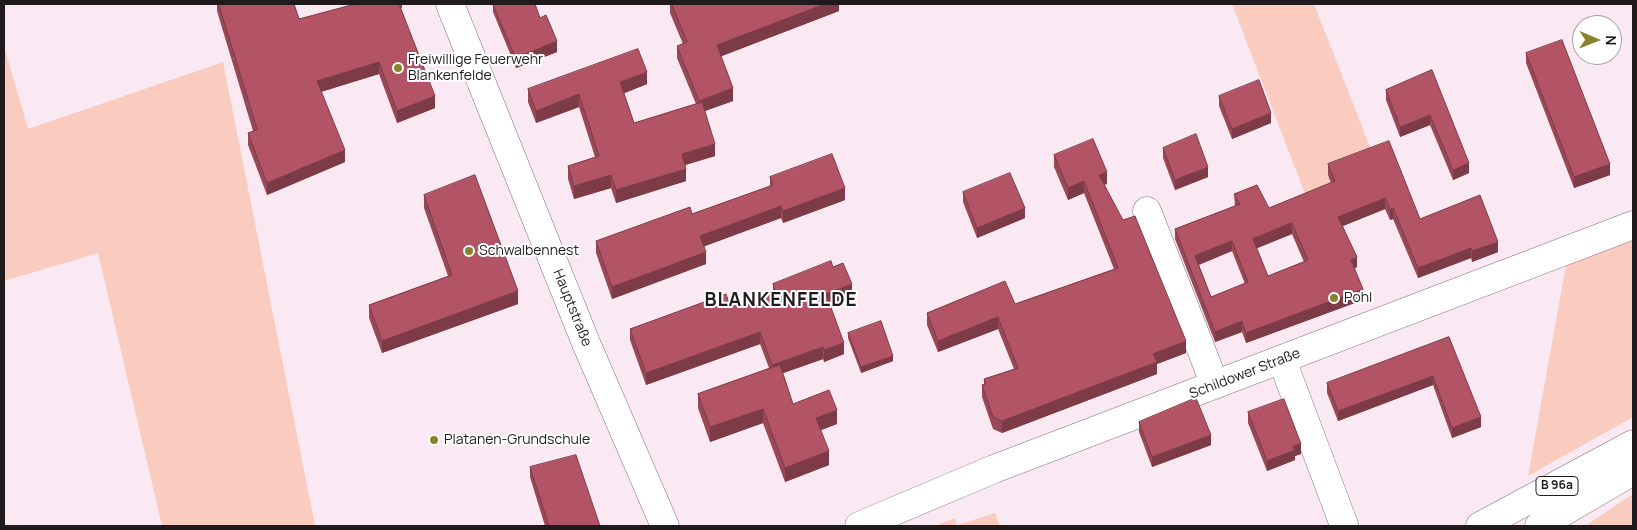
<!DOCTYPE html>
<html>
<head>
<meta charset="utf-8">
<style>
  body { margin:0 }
  #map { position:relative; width:1637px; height:530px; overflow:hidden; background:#fae9f2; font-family:Manrope,sans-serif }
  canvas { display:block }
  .frame { position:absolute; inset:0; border:5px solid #201a1d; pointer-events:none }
  .north { position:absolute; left:1572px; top:15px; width:50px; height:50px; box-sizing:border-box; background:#fff; border:1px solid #a6a3a5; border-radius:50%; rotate:91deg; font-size:14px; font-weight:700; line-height:20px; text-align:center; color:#201a1d }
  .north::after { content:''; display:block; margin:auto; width:18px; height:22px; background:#88832c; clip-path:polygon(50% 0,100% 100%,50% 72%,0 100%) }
</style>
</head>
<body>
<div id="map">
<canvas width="1637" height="530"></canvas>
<div class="frame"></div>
<div class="north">N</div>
</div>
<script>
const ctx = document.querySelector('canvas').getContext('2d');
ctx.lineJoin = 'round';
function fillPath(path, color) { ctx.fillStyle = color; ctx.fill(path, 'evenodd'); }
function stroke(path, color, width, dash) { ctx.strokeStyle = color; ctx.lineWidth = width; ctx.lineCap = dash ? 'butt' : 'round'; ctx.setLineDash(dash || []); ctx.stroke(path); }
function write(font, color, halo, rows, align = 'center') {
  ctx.font = font + ' Manrope,sans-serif'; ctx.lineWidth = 4; ctx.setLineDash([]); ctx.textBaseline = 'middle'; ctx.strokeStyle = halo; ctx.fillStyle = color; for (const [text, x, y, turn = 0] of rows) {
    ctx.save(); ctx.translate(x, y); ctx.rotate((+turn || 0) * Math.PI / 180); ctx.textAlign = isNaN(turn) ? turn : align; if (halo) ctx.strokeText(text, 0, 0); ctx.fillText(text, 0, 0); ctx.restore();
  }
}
fillPath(new Path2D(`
  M1232,4H1314L1374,157L1334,189L1307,199Z
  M4,46L28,129L223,62L315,526H162L98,253L4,281Z
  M1633,240V417L1528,476L1566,265Z
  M1633,494V526H1585Z
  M995,513L1000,526H934L955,518L957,525Z`), '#faccc0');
const minor = new Path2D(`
  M450,4L586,343L665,526
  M1147,211L1215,385
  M1282,360L1344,525
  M859,526L994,469L1633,225`);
const major = new Path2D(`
  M1480,526L1633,444
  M1539,526L1633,471`);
stroke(minor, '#81727a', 29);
stroke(major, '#81727a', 29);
stroke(minor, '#fff', 28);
stroke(major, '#fff', 28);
fillPath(new Path2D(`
  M217,4H294L299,19L402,4V8H401L435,108L397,123L379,74L321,92L345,162L267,195L248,145V133L253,131L217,11Z
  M493,4H535L540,18L557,52L516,68L493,12Z
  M670,4H839V11L721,56L733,101L705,111L715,156L685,165L686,181L616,203L611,188L574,199L568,179V166L595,157L579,107L536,123L528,102V89L647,84L624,93L634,123L696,104L677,58V46L683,44L670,13Z
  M1526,53L1610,175L1574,188L1526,63Z
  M1432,70L1469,173L1453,180L1430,125L1400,137L1386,100V90Z
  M1219,96L1271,123L1232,139L1219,106Z
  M1163,148L1208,177L1175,190L1163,158Z
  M1054,155L1107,184H1104L1186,353L1157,364V374L1002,433L993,429L982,397V385L984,384V379L1014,369L998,329L938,352L927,325V313L1015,304L1114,269L1084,193L1068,200L1054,167Z
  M1328,164L1420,219L1498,252L1472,262L1471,258L1418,278L1393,219L1390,220L1385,209L1343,226L1357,267L1354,269L1363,300L1246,343L1242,332L1215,342L1175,239V229L1235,206L1234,194L1269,208L1331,183L1328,175ZM1292,234L1304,262L1268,276L1256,248ZM1232,251L1245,284L1211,297L1199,265Z
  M770,177L845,200L783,223L781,218L704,246L706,264L612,299L596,253V241L692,214L770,186Z
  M963,192L1025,218L977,238L963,202Z
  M424,195L518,304L382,353L369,318V305L448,276L424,208Z
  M833,267L852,296L830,304L844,354L824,362L823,359L783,373L793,404L837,424L821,430L829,465L785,482L763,423L710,442L698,408V394L769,368L760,344L646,385L630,340V329L730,306L773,291V284Z
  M848,333L893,361L861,373L848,338Z
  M1449,337L1481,427L1452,438L1433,385L1338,421L1327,393V383Z
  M1248,412L1301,454L1295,456V460L1267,471L1248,423Z
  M1139,422L1211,445L1152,467L1139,432Z
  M530,467L600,526H545L530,477Z`), '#994857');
fillPath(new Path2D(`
  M825,4H839V11L717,58V45Z
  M557,41V52L516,68V58Z
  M379,62V74L317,93V81Z
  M647,72V84L620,95V82Z
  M733,88V101L699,113V101Z
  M579,94V107L536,123V111Z
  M435,96V108L397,123V111Z
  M1271,113V123L1232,139V129Z
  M1430,115V125L1400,137V127Z
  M715,144V156L682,166V154Z
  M345,150V162L267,195V183Z
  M1469,163V173L1453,180V170Z
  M1610,164V175L1574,188V177Z
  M1208,167V177L1175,190V180Z
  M686,169V181L616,203V190Z
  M1107,172V184L1099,187V175Z
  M611,175V188L574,199V186Z
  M1084,181V193L1068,200V188Z
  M845,188V200L783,223V211Z
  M1385,198V209L1338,228V217Z
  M781,206V218L700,248V236Z
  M1025,208V218L977,238V228Z
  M1393,208V219L1390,220V209Z
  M1292,223V234L1253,250V239Z
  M1232,241V251L1195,266V256Z
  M1498,242V252L1472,262V251Z
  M1471,248V258L1418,278V268Z
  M706,252V264L612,299V287Z
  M1357,257V267L1351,270V260Z
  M852,284V296L826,305V294Z
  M1363,289V300L1246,343V333Z
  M518,291V304L382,353V341Z
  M998,317V329L938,352V341Z
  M1242,321V332L1215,342V332Z
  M760,332V344L646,385V373Z
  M1186,341V353L1157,364V374L1002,433V421L1153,354Z
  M844,343V354L824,362V350Z
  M823,347V359L772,377V365Z
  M893,356V361L861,373V367Z
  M1433,376V385L1338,421V411Z
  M763,409V423L710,442V427Z
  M837,410V424L816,432V418Z
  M1481,417V427L1452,438V428Z
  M1211,435V445L1152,467V457Z
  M1301,444V454L1295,456V460L1267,471V461L1293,446Z
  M829,451V465L785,482V468Z`), '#7d3b47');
const building = new Path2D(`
  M219,4H294L299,19L355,4H399L435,96L397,111L379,62L317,81L345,150L267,183L248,133L257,130Z
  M493,4H535L540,18L546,15L557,41L516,58Z
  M672,4H825L717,45L733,88L699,101L677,46L687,42Z
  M1562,40L1610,164L1574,177L1526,53Z
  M638,49L647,72L620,82L634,123L702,102L715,144L682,154L686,169L616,190L611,175L574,186L568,166L599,156L579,94L536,111L528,89Z
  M1432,70L1469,163L1453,170L1430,115L1400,127L1386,90Z
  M1259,80L1271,113L1232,129L1219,96Z
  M1196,134L1208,167L1175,180L1163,148Z
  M1093,139L1107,172L1099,175L1123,220L1135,216L1186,341L1153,354L1157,362L1002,421L993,417L982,385L986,384L984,379L1018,368L998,317L938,341L927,313L1005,281L1015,304L1118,268L1084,181L1068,188L1054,155Z
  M1389,141L1420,219L1480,195L1498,242L1472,251L1471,248L1418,268L1393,208L1390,209L1385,198L1338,217L1357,257L1351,260L1363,289L1246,333L1242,321L1215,332L1175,229L1240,204L1234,194L1257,185L1269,208L1335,181L1328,164ZM1292,223L1308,260L1268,276L1253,239ZM1232,241L1248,282L1211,297L1195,256Z
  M832,154L845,188L783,211L781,206L700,236L706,252L612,287L596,241L690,207L692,214L773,185L770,177Z
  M1010,173L1025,208L977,228L963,192Z
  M475,175L518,291L382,341L369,305L452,275L424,195Z
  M831,261L833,267L843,263L852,284L826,294L844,343L824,350L823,347L772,365L760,332L646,373L630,329L726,294L730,306L775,290L773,284Z
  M881,321L893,356L861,367L848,333Z
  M1449,337L1481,417L1452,428L1433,376L1338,411L1327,383Z
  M780,365L793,404L829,390L837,410L816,418L829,451L785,468L763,409L710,427L698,394Z
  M1196,398L1211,435L1152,457L1139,422Z
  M1284,399L1301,444L1293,446L1295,450L1267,461L1248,412Z
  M576,455L600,526H549L530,467Z`);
fillPath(building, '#b25465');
stroke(building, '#7d3b47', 1);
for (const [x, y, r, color] of [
  [398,68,5,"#88832c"],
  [469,251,5,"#88832c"],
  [1334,298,5,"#88832c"],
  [434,440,5,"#88832c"]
]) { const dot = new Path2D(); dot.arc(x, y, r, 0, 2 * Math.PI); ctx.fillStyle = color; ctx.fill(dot); stroke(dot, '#fff', 2); }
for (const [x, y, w] of [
  [1557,486,42]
]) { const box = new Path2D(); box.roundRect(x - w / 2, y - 9.5, w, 19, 4); ctx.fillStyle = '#fff'; ctx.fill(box); stroke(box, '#201a1d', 1); }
write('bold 12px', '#201a1d', null, [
  ["B 96a",1557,486]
]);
write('14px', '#201a1d', '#fff', [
  ["Freiwillige Feuerwehr",408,60],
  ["Blankenfelde",408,76],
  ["Schwalbennest",479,251],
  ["Pohl",1344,298],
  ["Platanen-Grundschule",444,440]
], 'left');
write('14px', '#201a1d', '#fff', [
  ["Hauptstraße",572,308,68],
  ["Schildower Straße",1245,374,-21]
]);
ctx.letterSpacing = '1px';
write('bold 19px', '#201a1d', '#fff', [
  ["BLANKENFELDE",781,301]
]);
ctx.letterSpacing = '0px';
</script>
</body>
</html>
